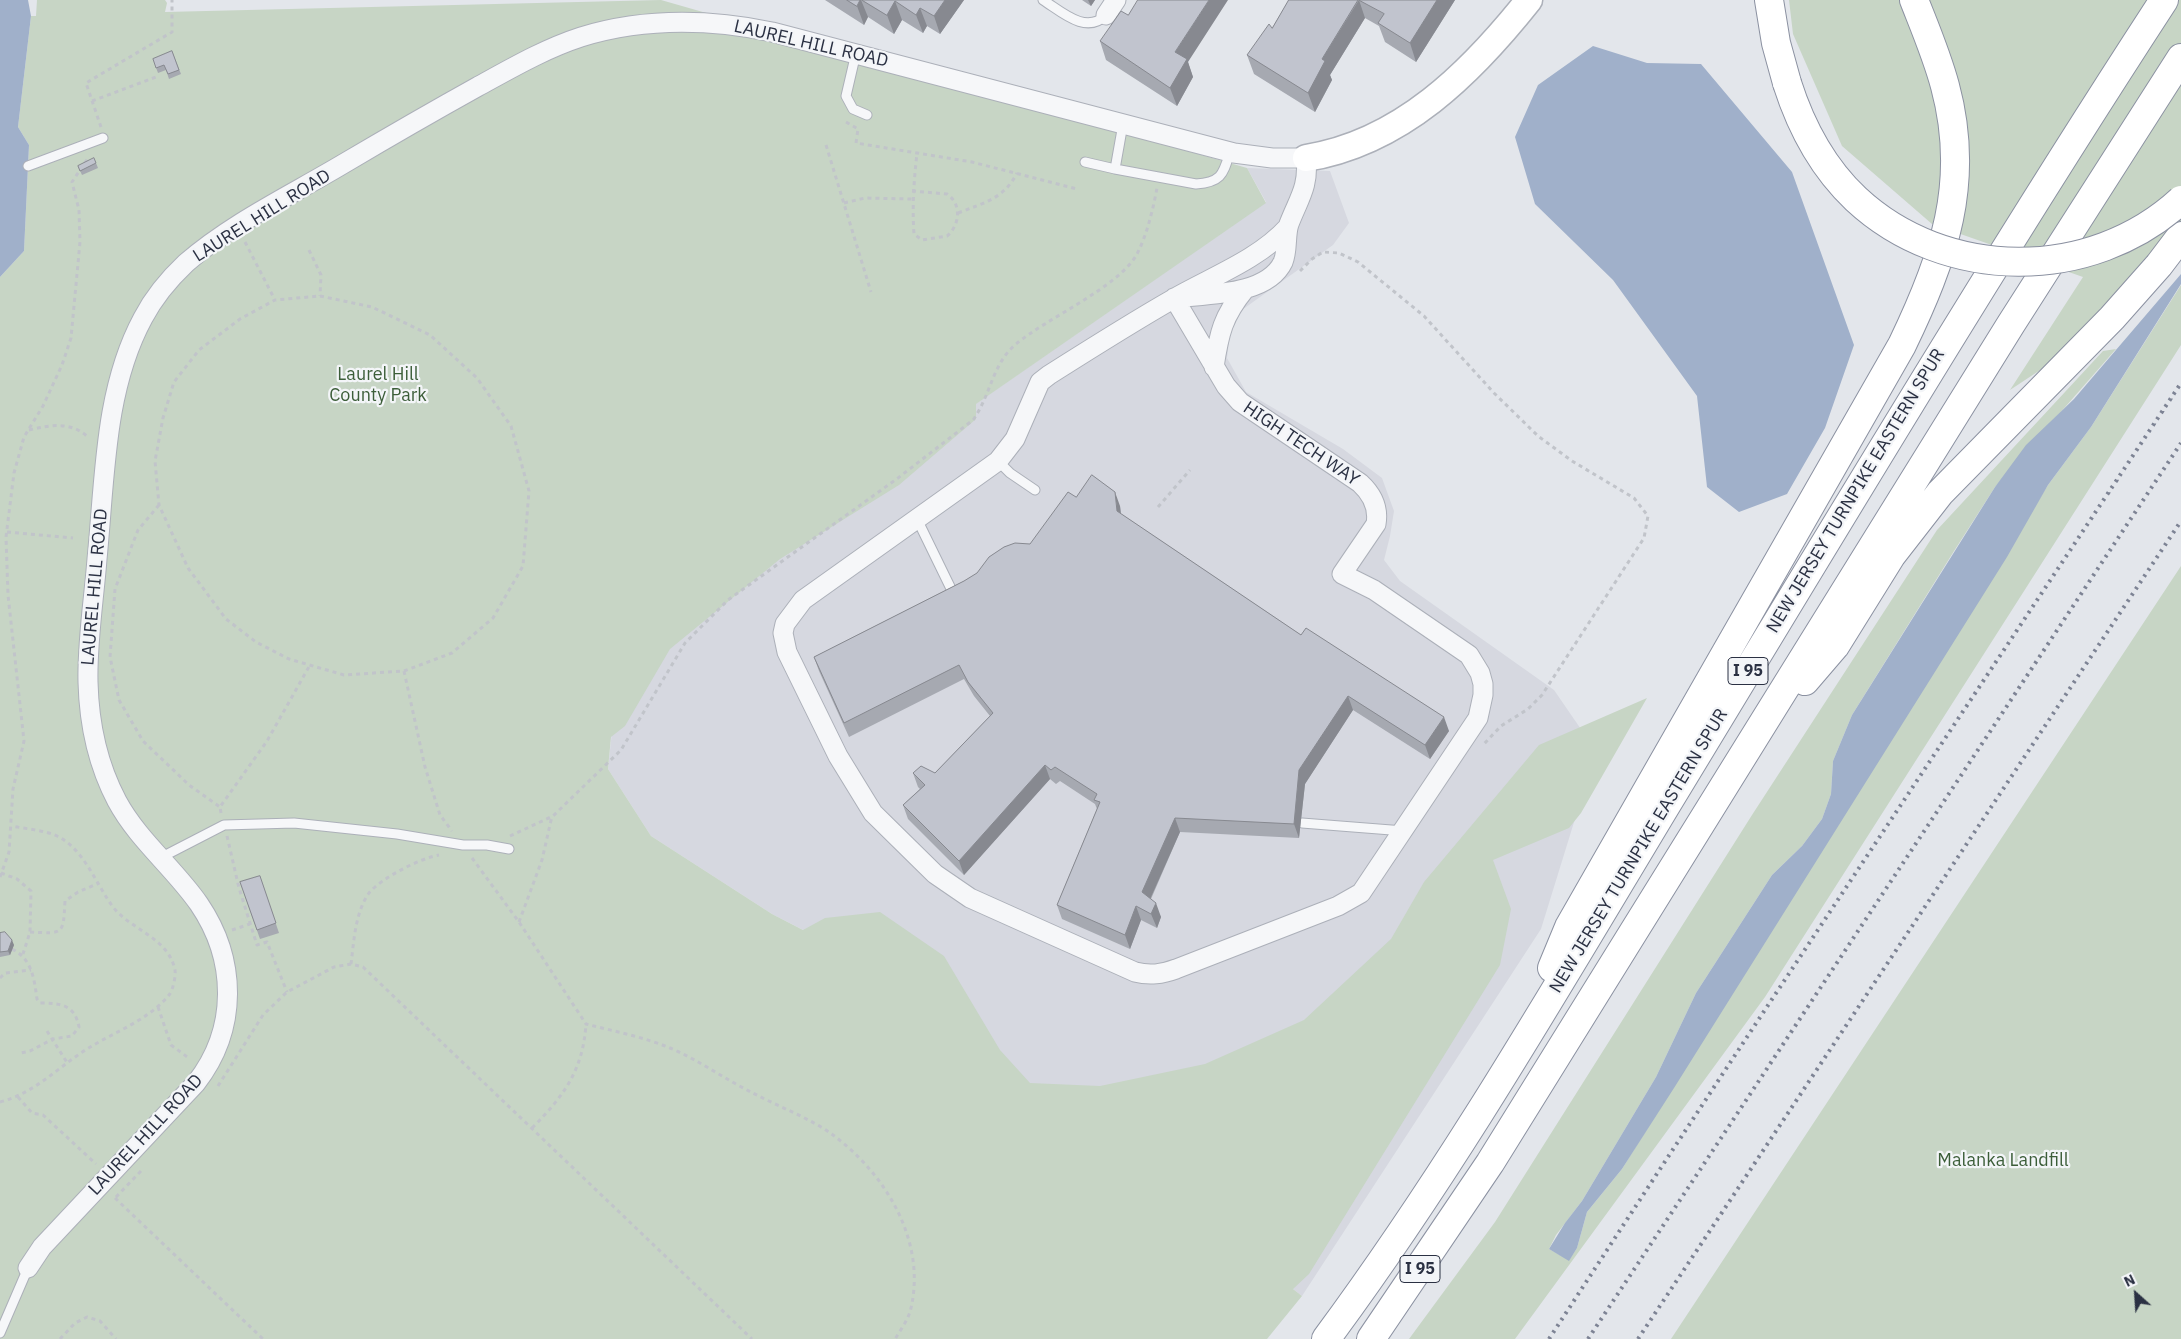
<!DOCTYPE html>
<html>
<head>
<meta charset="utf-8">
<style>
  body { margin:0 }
  #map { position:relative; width:2181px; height:1339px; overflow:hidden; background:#e3e6eb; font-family:"IBM Plex Sans",sans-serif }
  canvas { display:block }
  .north { position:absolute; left:2111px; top:1269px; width:50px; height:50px; -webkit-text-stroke:4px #f3f5f8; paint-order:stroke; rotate:334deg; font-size:14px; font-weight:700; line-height:20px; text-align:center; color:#2b3143 }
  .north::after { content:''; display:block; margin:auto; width:18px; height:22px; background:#2b3143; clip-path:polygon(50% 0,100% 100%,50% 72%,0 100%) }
</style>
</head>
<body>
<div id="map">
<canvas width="2181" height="1339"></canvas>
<div class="north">N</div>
</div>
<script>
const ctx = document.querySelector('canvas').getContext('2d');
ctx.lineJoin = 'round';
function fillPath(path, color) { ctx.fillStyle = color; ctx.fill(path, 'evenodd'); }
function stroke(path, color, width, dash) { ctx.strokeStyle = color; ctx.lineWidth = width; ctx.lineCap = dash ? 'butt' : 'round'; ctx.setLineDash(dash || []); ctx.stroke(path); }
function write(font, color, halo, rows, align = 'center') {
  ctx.font = font + ' "IBM Plex Sans",sans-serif'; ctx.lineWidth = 4.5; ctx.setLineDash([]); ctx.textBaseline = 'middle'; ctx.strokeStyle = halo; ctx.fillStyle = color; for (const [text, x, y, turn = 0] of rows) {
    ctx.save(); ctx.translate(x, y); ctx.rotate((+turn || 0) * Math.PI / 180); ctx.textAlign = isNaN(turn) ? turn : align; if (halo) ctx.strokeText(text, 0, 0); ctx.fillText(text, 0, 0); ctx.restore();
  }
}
fillPath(new Path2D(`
  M1247,168L1330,171L1349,223L1333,245L1232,317L1227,358L1246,392L1343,449L1382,478L1394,511L1390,536L1384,560L1400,581L1554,690L1596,751L1541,929L1302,1296L1048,1095L922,1026L858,958L772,914L651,836L608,769L613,722L671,626L808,520L1266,202Z`), '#d6d8e0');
fillPath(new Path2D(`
  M37,0H165L167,3L165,12L661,0L1247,168L1266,203L976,404V419L899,485L780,559L670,649L625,726L611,737L608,769L651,836L772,914L803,930L825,918L880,912L944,956L1000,1050L1030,1083L1100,1086L1205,1064L1304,1020L1391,939L1424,882L1539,745L1647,698L1581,813L1569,828L1493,860L1511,909L1500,965L1309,1274L1293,1289L1302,1296L1267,1339H0V277L24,251L29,145L18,127L31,16H36Z
  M1789,0H2181V230L2069,351L2010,390L2083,277L1932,224L1842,146L1793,34Z
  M2181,285V345L2174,356L1765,997L1515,1339H1409L1495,1222L1752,815L1937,530L2103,351L2116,349L1995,487L1954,551L1852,715L1833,761L1831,794L1822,819L1802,846L1772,875L1696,993L1656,1077L1582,1201L1556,1235L1549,1249L1569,1260L1577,1248L1587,1212L1622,1169L2048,485L2091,427Z
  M2181,566V1339H1671Z`), '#c7d5c5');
fillPath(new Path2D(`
  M0,0H28L31,16L18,127L29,145L24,251L0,277Z
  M1593,46L1647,63L1701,64L1792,172L1854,345L1825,428L1787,494L1739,512L1707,487L1697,396L1613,280L1535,204L1515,137L1538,85Z
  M2181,274V284L2091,427L2048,485L2007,557L1674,1088L1622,1169L1587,1212L1577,1248L1569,1261L1549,1249L1565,1223L1582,1201L1656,1077L1696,993L1772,875L1802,846L1822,819L1831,794L1833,761L1852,715L1995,487L2026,445L2074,399Z`), '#a0b0ca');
const lane = new Path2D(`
  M1043,0C1062,12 1086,35 1106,15
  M856,53L846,96L853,109L867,115
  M1123,124L1115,169L1196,184C1222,182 1223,174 1230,152
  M1085,162L1115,169
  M28,166L103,138
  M998,461L1010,473L1035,490
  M917,519L956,599
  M1302,823L1404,831
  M160,858L224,825L294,823L397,834L463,845H487L509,849
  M0,1333L28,1268`);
const street = new Path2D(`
  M1106,15L1116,0
  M1174,298L1226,386L1240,402L1360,483C1372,494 1379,507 1376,524L1342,574L1374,590L1469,655L1480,673L1483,684V695L1478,718L1361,893L1338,906L1176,969C1162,974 1150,976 1135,972L970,898L935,874L873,813L838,756L787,652L783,633L785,624L803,600L998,461L1015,439L1040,382L1049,375C1090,349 1131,323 1173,299C1211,277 1258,260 1288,227
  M1214,367C1219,333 1223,316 1245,289
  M28,1268L42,1247L196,1083C238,1029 237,960 199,904C174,868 138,840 117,801C98,765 89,723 88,682C87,641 94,599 97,559C105,479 104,390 143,318C154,297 169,279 186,263C232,223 291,195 343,164C387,138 432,112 477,87C510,69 544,49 581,37C643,18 709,19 772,32L1234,153L1272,158H1306C1309,187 1299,198 1289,224C1285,236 1288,250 1283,262C1267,296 1206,294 1174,298`);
const secondary = new Path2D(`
  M1306,158C1401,143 1471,73 1529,0`);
const highway = new Path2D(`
  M1769,0L1776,43L1787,83
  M1805,681L1835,646L1891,556L1940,493L2112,318L2159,265L2181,236
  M1552,968L1569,927L1902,345C1944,258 1971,182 1945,86C1937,56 1925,28 1914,0
  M1326,1339C1452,1169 1558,985 1667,804C1831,534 1992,264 2164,0
  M1371,1339L1490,1163L2011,324L2181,58`);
stroke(lane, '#acb0b9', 11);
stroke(street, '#acb0b9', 21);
stroke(secondary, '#acb0b9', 29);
stroke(highway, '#8b91a1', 30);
stroke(new Path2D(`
  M92,101L156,77
  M846,122L858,129L856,143L972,162L1077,189
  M101,127L86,83L172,32V0
  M826,145L871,292
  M912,191L947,194C962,204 960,225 947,236L922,240L914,234C912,206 914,180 917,153
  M844,203L865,198L912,199
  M958,213C983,203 1004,199 1017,173
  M245,242L275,300
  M309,250L321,275L320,296
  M1300,271L1312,259L1323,252L1339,253L1358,262L1424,316L1494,393L1538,436L1572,461L1634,498L1648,516L1644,538L1542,695L1528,709L1501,726L1483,745
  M320,296L372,307L430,335L477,378L511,426L529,491L523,566L493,618L452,653L404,671L344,675L289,659L256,642L226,619L188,568L159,505L155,461L163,418L174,382L199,350L240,319L275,300Z
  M29,430C51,425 70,421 88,437
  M159,505L138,530L115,589L110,657L119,700L143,741L189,785L220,807
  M1158,507L1190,470
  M7,532L73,538
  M404,671L425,767L440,815L452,831
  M221,813L220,807L267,741L310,665
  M227,836L239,888L257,945L267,942L287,992
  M510,836L553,816L621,750L685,643L728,600L898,478L973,420C991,395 992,364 1016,344C1047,318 1119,287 1137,254C1147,235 1153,209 1157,188
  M472,858L519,922L586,1024C613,1031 644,1037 670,1048C697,1059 726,1080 753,1093C779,1107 810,1118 833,1135C887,1175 928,1244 910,1312C907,1321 900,1331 895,1339
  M1,873L17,879L31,891L30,932L23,954
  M0,877L9,852L13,789L24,741L8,595L6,537L14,473L24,437L43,406L62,365L71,338L80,242L79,210L72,182L88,158
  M519,922L542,860L552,816
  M232,930L250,924
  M30,932C65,934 63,934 65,901L78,892L97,884
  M12,949C32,959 34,978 37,999L40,1003C61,1003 75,1005 79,1027L72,1036L53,1039L30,1051L21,1053
  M351,964C354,941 355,913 369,893C381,878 421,858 439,855
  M0,978L5,973L31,970
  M158,1007L171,1045L190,1059
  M47,1031L68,1064
  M218,1086L263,1015L287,992L334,967L351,964L363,967L752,1339
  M18,1097L32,1113L43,1115L96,1164
  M0,1102C35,1093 57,1068 87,1049C114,1032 149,1020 169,995C173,990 176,976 175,970C168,937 132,931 113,907C96,884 84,849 57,836C44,830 26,829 12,826
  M532,1128C564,1096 583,1070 586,1024
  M116,1197L141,1171
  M115,1198L263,1339
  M60,1339L75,1323L87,1317L100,1321L116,1339`), '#c1c4ca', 3, [4, 4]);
stroke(lane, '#f6f7f9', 9);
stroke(street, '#f6f7f9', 19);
stroke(secondary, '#fff', 26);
stroke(highway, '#fff', 28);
stroke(new Path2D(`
  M1549,1339C1757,1019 1970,702 2181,383
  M1588,1339L2181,443
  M1638,1339L2181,521`), '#7d8394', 4, [2.5, 5]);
const highwayBridge = new Path2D(`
  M1787,83C1801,127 1822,167 1856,199C1945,282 2091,283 2181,200`);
stroke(highwayBridge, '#8b91a1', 30, []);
stroke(highwayBridge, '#fff', 28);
fillPath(new Path2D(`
  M825,0H964L940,34L927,26L923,33L902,20L894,34L868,17L864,25Z
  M1082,0H1095L1091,6Z
  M1289,0H1455L1416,62L1385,42L1379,26L1365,18L1330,75L1332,80L1315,112L1254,74L1247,55L1272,28Z
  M1128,15L1188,62L1193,77L1177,106L1106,60L1100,41Z
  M172,51L181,74L169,79L166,70L158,73L153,59Z
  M96,163L98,168L82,175L78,166Z
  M1076,497L1120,506L1121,514L1301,635L1449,731L1430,759L1353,710L1305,784L1299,838L1180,832L1151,899L1161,917L1157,928L1141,920L1130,949L1062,919L1057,905L1097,809L1095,804L1060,781L1056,784L1050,779L964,875L908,819L903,805L920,789L918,787L913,773H935L990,716L974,696L964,679L849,737L819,671L814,657L964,581L1030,544Z
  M260,876L279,933L260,939L240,882Z
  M0,933L14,945L10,955L0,957Z`), '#a6a9b1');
fillPath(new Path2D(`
  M860,0H861L868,17L864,25L857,6Z
  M945,0H964L940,34L934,16Z
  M1088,0H1095L1091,6Z
  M1209,0H1228L1188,62L1193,77L1177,106L1170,88L1175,52Z
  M1359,0L1365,18L1330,75L1332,80L1315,112L1308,93L1322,59Z
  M1437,0H1455L1416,62L1410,43Z
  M895,1L902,20L894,34L887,15Z
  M920,8L927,26L923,33L916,15Z
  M1115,492L1120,506L1122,525L1117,511Z
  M1348,696L1353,710L1305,784L1299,838L1294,824L1299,770Z
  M1444,717L1449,731L1430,759L1425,745Z
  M1045,765L1050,779L964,875L959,861Z
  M1175,818L1180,832L1147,906L1142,892Z
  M1156,903L1161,917L1157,928L1151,914Z
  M1136,906L1141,920L1130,949L1125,935Z
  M12,940L14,945L10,955L8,951Z`), '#878990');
const building = new Path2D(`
  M847,0H860L857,6Z
  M862,0H945L934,16L920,8L916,15L895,1L887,15Z
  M1138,0H1209L1175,52L1187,59L1170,88L1100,41L1121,11L1128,15Z
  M1289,0H1358L1322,59L1325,61L1308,93L1247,55L1269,24L1272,28Z
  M1359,0H1437L1410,43L1378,23L1384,14Z
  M172,51L179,70L168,74L164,65L156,68L153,59Z
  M94,158L96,163L80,171L78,166Z
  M1092,475L1115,492L1117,511L1301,635L1306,628L1444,717L1425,745L1348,696L1299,770L1294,824L1175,818L1142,892L1156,903L1151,914L1136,906L1125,935L1057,905L1100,802L1094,800L1097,794L1055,767L1051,770L1045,765L959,861L903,805L925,785L913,773L921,766L935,773L993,713L968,682L959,665L844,723L814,657L964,581L977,573L989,557L1004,547L1015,543L1030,544L1068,492L1076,497Z
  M260,876L276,923L257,930L240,882Z
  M5,932L12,940L8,951L0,952V933Z`);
fillPath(building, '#c1c4ce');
stroke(building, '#878990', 1);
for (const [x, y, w] of [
  [1748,671,40],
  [1420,1269,40]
]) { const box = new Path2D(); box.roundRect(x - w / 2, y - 13.5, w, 27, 4); ctx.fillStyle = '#f3f5f8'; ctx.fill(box); stroke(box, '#2b3143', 1); }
write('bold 16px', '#2b3143', null, [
  ["I 95",1748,671],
  ["I 95",1420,1269]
]);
write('18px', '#2b3143', '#f3f5f8', [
  ["LAUREL HILL ROAD",811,44,13],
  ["LAUREL HILL ROAD",262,216,-32],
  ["HIGH TECH WAY",1301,444,34],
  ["NEW JERSEY TURNPIKE EASTERN SPUR",1856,491,-59],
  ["LAUREL HILL ROAD",95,587,-85],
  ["NEW JERSEY TURNPIKE EASTERN SPUR",1639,851,-59],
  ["LAUREL HILL ROAD",146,1135,-47]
]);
write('18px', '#3c5e39', '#f3f5f8', [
  ["Laurel Hill",378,375],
  ["County Park",378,396],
  ["Malanka Landfill",2003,1161]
]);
</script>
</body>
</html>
